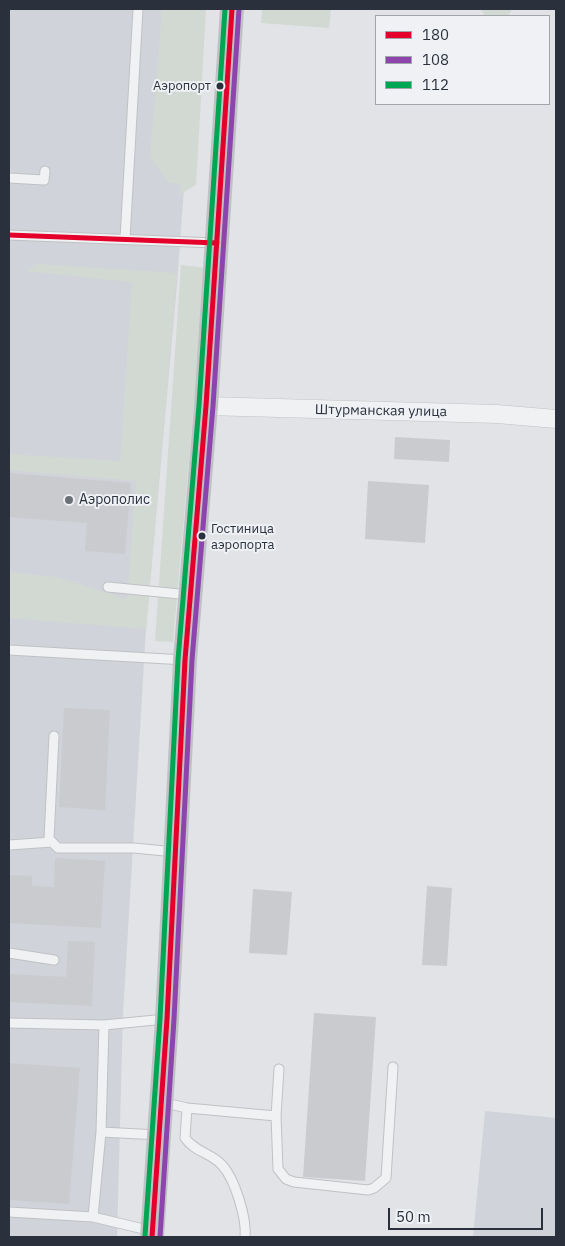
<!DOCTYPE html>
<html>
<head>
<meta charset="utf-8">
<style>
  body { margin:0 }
  #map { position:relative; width:565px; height:1246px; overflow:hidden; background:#e1e3e6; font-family:"IBM Plex Sans",sans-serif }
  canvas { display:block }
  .frame { position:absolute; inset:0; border:10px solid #2a313d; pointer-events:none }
  .legend { position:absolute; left:375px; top:15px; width:175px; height:90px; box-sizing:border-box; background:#eff1f5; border:1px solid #a0a4ab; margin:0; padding:6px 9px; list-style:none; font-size:15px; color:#2a313d }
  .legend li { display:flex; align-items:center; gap:10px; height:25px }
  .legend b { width:25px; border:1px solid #a0a4ab }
  .scale { position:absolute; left:388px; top:1208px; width:155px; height:22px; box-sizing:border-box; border:2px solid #2a313d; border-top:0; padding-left:6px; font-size:15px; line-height:18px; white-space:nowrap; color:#2a313d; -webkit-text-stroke:4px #eff1f5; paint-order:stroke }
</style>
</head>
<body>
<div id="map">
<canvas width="565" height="1246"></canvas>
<div class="frame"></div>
<ul class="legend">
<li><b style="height:6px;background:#e4002b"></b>180</li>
<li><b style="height:6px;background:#8e44ad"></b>108</li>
<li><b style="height:6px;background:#00a651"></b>112</li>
</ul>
<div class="scale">50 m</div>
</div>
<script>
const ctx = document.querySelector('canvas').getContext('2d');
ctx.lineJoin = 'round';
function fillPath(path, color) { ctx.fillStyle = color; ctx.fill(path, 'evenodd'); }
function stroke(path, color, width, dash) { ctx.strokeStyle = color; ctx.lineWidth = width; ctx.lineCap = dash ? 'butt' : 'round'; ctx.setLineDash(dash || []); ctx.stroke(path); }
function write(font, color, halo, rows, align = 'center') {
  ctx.font = font + ' "IBM Plex Sans",sans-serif'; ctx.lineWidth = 4; ctx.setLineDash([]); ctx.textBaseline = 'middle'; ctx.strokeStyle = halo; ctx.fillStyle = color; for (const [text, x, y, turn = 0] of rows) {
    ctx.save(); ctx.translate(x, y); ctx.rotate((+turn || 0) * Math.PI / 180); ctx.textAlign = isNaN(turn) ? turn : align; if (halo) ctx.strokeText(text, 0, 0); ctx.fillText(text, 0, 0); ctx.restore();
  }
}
fillPath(new Path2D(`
  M9,9H197L177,284L146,629L123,1013L117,1237H9Z
  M485,1111L556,1118V1237H473Z`), '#d0d3d9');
fillPath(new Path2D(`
  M162,9H206L196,185L179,195L180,184L168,182L150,157Z
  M262,9H331L329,28L261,23Z
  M481,9H512L508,16H485Z
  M36,264L177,273L146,629L9,618V572L56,577L127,599L136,481L9,470V454L120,461L132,282L25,271Z
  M181,265L206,268L173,642L155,641Z`), '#d2d9d2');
fillPath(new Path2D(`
  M395,437L450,440L449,462L394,459Z
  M9,473L131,483L125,554L85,551L87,523L9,517Z
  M368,481L429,485L425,543L365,539Z
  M64,708L110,710L105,810L59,807Z
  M55,858L105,861L101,928L9,923V875L32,876V886L54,887Z
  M427,886L452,888L447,966L422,965Z
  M253,889L292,892L287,955L249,953Z
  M68,941L95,942L92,1006L9,1002V974L66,977Z
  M314,1013L376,1017L365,1181L303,1177Z
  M9,1063L80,1068L69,1204L9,1200Z`), '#cacbce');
const service = new Path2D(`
  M9,178L44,180L45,171
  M9,235L216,243
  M125,239L138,9
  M108,587L190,595
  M9,650L185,660
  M54,736L49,839L58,848H134L175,852
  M9,845L52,842
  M9,953L54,960
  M9,1023L104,1025L166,1019
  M161,1102L187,1108L276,1116L278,1169L286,1179L294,1182L368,1190L374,1188L386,1178L393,1067
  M187,1108L185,1138C195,1152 211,1153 222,1165C235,1179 247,1219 245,1237
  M276,1116L279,1069
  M101,1132L159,1135
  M9,1212L93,1217L152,1231
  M93,1217L101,1132L104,1025`);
const minor = new Path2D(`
  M206,406L497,414L556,419`);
stroke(service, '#c0c1c4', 11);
stroke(minor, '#c0c1c4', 19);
stroke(service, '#f0f1f3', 9);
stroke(minor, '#f0f1f3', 18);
stroke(new Path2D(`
  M152,1237L167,1019L185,660L206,406L232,9`), '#bfc1c5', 24);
stroke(new Path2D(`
  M9,235L217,243
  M152,1237L167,1019L185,660L206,406L232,9`), '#e4002b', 5);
stroke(new Path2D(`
  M160,1237L174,1019L192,660L213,406L239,9`), '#8e44ad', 5);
stroke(new Path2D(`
  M145,1236L160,1019L178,660L199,405L225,9`), '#00a651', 5);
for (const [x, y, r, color] of [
  [220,86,4.5,"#2a313d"],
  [69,500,5,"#6a6f78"],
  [202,536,4.5,"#2a313d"]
]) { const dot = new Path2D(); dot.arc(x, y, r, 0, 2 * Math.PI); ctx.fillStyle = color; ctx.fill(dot); stroke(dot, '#eff1f5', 2); }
write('13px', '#2a313d', '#eff1f5', [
  ["Аэропорт",211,86],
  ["Гостиница",211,529,"left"],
  ["аэропорта",211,545,"left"]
], 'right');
write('14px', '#2a313d', '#eff1f5', [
  ["Штурманская улица",381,411,1]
]);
write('14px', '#2a313d', '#eff1f5', [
  ["Аэрополис",79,500]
], 'left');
</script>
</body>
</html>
